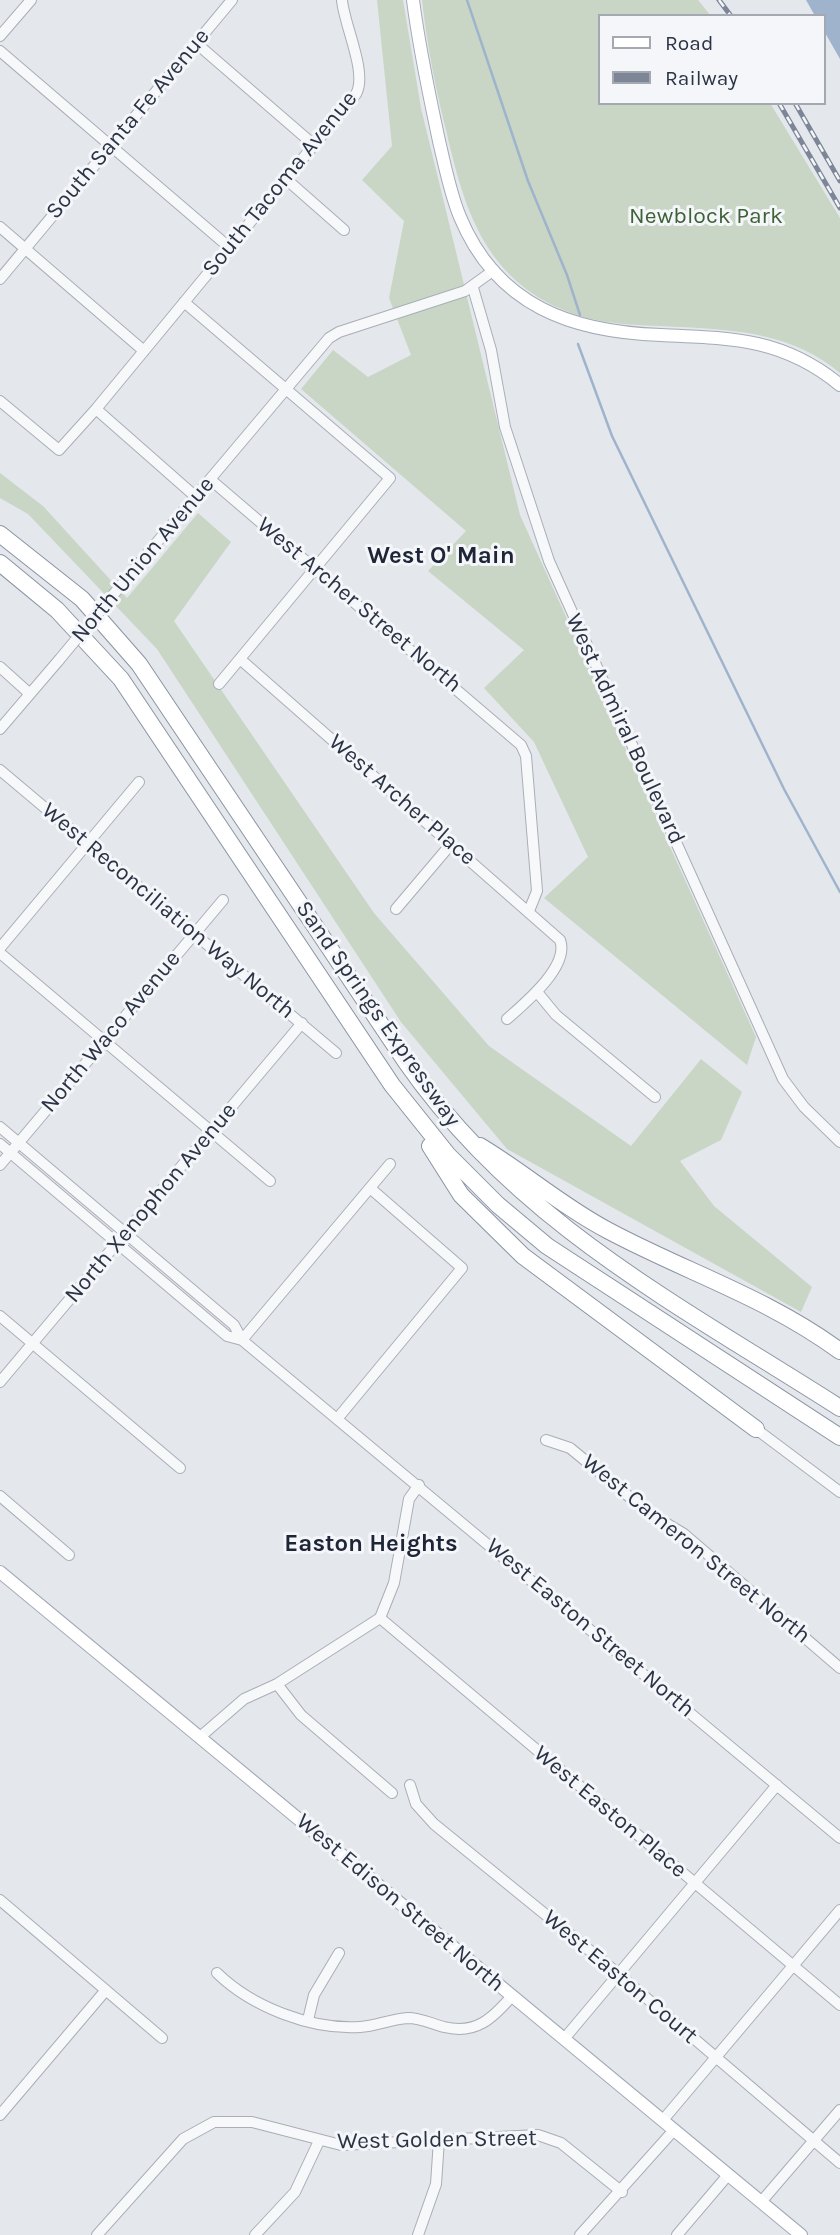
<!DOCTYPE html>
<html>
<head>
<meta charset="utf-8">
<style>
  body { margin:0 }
  #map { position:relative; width:840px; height:2235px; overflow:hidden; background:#e4e7ec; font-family:Karla,sans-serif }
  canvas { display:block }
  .legend { position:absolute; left:598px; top:14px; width:228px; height:91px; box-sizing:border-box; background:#f4f6f9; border:2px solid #a4a8b1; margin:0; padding:9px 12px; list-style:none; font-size:21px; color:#2b3445 }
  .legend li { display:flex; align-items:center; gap:14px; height:35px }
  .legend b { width:35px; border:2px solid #a4a8b1 }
</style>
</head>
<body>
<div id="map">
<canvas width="840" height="2235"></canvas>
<ul class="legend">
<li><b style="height:9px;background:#fff"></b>Road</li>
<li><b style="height:9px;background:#7d8696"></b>Railway</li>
</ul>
</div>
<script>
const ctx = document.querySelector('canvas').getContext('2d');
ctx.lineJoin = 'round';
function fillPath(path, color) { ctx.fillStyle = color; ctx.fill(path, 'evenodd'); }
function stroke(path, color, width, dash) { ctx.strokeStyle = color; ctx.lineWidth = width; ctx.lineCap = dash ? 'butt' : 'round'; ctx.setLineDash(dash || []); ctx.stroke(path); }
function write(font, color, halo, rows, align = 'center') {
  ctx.font = font + ' Karla,sans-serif'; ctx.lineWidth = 6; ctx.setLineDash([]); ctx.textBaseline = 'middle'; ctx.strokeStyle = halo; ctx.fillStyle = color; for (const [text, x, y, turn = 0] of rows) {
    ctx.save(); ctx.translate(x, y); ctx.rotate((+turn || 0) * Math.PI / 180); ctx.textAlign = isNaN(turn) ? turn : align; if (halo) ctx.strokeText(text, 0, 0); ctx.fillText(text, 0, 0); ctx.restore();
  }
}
fillPath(new Path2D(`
  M377,0H403L421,108L520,515L756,1037L747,1065L544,898L588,857L534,742L484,688L524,650L428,571L466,531L301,389L333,350L368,377L411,355L389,298L404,221L362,180L392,146Z
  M422,0H698L711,16H600V103H770L840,218V373C794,334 738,330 681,327C642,325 603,326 566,311C484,278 464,208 446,130C435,87 427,44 422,0Z
  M0,473L43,506L127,598L198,513L231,542L174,621L374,913L489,1046L631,1146L701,1059L742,1092L721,1140L680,1161L714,1206L812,1287L801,1312L507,1149L401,1022L157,649L28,514L0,498Z`), '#c9d6c5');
fillPath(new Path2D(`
  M806,0H840V59L824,31V16H815Z`), '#9fb4cc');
stroke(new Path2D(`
  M467,0L528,181L567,275L580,315
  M578,344L612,436L784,789L840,892`), '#9fb4cc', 2.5);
const minor = new Path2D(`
  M0,36L31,0
  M196,43L314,145
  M0,51L230,248
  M286,179L344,230
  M0,227L144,351
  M0,279L232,0
  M473,288L491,350L505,427L549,561L783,1079L804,1107L840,1142
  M184,302L390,478L219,684
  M0,401L59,450L96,409L356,94C368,73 344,25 342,0
  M96,409L196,497
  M211,480L521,745L526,756L537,891L529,911
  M142,560L329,338L339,332L465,291L494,270
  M240,659L560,940C570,966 525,1003 507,1019
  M0,667L30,694
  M0,729L59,660
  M0,770L336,1053
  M396,909L451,844
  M0,948L139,782
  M0,953L270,1181
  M537,992L556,1015L655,1097
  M0,1127L234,1325L242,1340L840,1838
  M0,1144L227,1336L242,1340
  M0,1165L223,900
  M0,1316L180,1468
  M242,1340L390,1164
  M0,1382L302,1023
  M337,1419L462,1268L370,1188
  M756,1429L840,1492
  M546,1440L570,1448L649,1513L684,1534L840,1668
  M0,1496L69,1555
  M380,1618L840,2005
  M277,1684L301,1715L392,1793
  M200,1737L244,1699L277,1684L380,1618L394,1583L409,1499L419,1485
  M410,1785L416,1804L434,1824L610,1967L840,2163
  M0,1900L162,2038
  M217,1973C252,2007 311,2030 360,2027C376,2026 391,2019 408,2018C421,2018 432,2024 444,2027C476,2035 493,2018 512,1996
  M308,2020L314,1995L339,1953
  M564,2039L777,1785
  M0,2115L106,1990
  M663,2120L840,1910
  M761,2202L840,2110
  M97,2235L183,2139L214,2122H252L341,2145L538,2135L561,2143L622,2192
  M255,2235L295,2192L319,2141
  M418,2235L436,2184L439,2140
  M580,2235L674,2130
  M677,2235L728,2175`);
const major = new Path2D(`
  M413,0C419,48 429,94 439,141C445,166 450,193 460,217C497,306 572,332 661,335C731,338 783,338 840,385
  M0,1572L801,2235`);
const highway = new Path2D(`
  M0,534L82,599L139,664L406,1062C518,1223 679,1305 840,1408
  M0,563L57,610L121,679L392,1085L448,1155L498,1205L547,1246L840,1437
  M430,1146L461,1195L523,1256L756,1429
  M480,1146C525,1173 563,1207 609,1231C688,1273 766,1297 840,1351`);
stroke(minor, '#a9aeb7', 12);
stroke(major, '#a3abb8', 14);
stroke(highway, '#8b94a3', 18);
stroke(minor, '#f7f8fa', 10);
stroke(major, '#fff', 12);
stroke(highway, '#fff', 16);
const rail = new Path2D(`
  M719,0L731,16
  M779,103L840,208
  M795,103L840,181`);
stroke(rail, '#7d8696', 5);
stroke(rail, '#f4f6f9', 2.5, [8]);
const minorBridge = new Path2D(`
  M59,660L142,560`);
stroke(minorBridge, '#a9aeb7', 12, []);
stroke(minorBridge, '#f7f8fa', 10);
write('23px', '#2b3445', '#f4f6f9', [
  ["South Santa Fe Avenue",128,124,-50],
  ["South Tacoma Avenue",280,184,-51],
  ["North Union Avenue",143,560,-50],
  ["West Archer Street North",359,605,40],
  ["West Admiral Boulevard",625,729,65],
  ["West Archer Place",402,800,41],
  ["West Reconciliation Way North",168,911,40],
  ["Sand Springs Expressway",378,1014,55],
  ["North Waco Avenue",111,1032,-50],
  ["North Xenophon Avenue",151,1203,-50],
  ["West Cameron Street North",696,1549,39],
  ["West Easton Street North",590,1628,40],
  ["West Easton Place",610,1812,40],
  ["West Edison Street North",400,1903,40],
  ["West Easton Court",620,1977,40],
  ["West Golden Street",437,2140,-1]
]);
write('23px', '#3f6138', '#f4f6f9', [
  ["Newblock Park",706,216]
]);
write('bold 24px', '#1d2536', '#f4f6f9', [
  ["West O' Main",441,556],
  ["Easton Heights",371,1544]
]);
</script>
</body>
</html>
